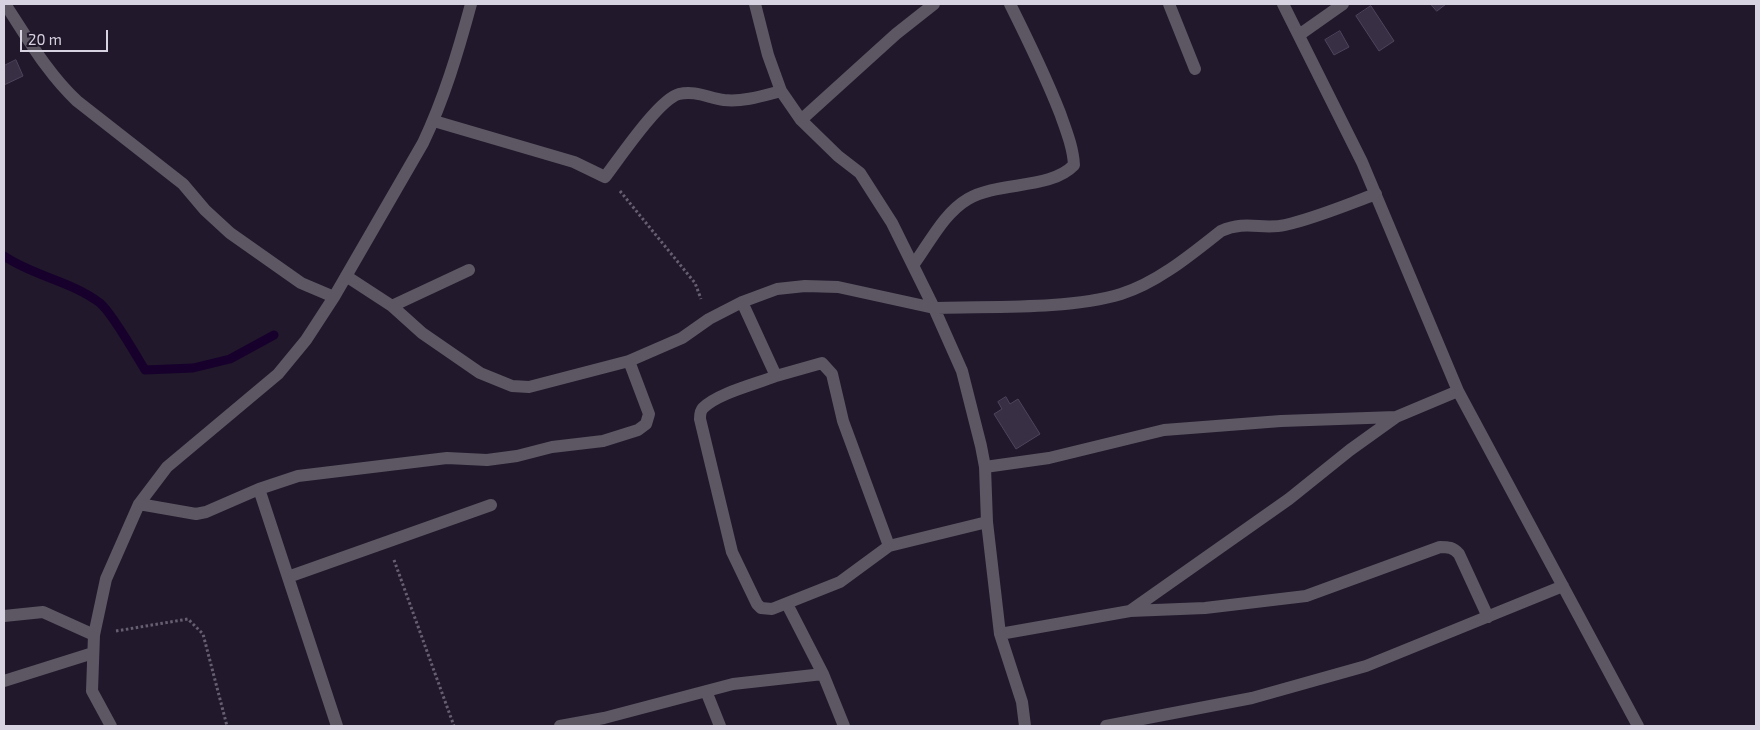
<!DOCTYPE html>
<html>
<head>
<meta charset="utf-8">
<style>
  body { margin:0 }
  #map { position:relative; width:1760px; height:730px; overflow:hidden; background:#21182c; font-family:"Exo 2",sans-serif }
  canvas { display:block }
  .frame { position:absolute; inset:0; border:5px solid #d8d3e1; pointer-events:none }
  .scale { position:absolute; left:20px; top:30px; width:88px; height:22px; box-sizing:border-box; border:2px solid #d8d3e1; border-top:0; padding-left:6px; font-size:15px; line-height:18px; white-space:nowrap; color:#d8d3e1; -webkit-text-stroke:4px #21182c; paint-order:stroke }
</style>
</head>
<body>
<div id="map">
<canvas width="1760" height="730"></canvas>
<div class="frame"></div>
<div class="scale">20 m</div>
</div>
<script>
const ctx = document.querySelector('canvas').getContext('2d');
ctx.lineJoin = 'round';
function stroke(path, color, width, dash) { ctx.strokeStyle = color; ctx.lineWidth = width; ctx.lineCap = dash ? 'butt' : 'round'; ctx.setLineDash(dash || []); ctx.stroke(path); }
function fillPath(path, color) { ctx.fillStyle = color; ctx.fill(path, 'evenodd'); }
stroke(new Path2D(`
  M4,256C33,276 71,281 100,303C112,313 136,355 145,370L193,368L230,359L274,335`), '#17002c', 9);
const building = new Path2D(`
  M1431,4H1446L1437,11Z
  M1371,6L1394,41L1379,51L1356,16Z
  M1340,31L1349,47L1334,55L1325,40Z
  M16,60L23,76L4,85V66Z
  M1006,397L1010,404L1018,399L1040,434L1016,449L994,414L1002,409L998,402Z`);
fillPath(building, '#382f45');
stroke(building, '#4e445c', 1);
stroke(new Path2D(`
  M620,191L695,283L701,299
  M394,560L454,726
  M116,631L188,619L203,634L227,726`), '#665f70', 3, [2.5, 2.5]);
stroke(new Path2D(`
  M5,4C27,37 47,73 77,101L183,184L205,210L230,233L301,283L334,297
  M755,4L768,55L781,91L801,120L838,156L860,173L892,223L934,308C990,306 1068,310 1121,294C1157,283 1192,254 1221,231C1246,220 1262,230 1285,225C1316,218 1346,205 1376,194
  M1169,4L1195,69
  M1283,4L1362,162L1458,391L1638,726
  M1299,35L1343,4
  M801,120L896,34L934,4
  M434,121L574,162L605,177C619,159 659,99 679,94C695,90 709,98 724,100C743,102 762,96 781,91
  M914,264C930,242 944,213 968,199C999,181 1050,190 1074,165C1073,147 1066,130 1060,113C1045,75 1028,40 1010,4
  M346,276L392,306L422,333L480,373L512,386L529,387L629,361L682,338L709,319L742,302L777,289L805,286L838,287L934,308L962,371L981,446L985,467L987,522L1000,634L1022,702L1025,726
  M742,302L776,376L822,363L832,374L843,421L889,546L987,522
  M392,306L469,270
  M776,376C756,384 718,393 703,408C700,411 700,415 700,419L732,552L757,604L761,608L772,609L840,582L889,546
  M985,467L1049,458L1164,430L1281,421L1396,417
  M259,489L337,726
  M139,504L196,514L206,512L259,489L298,476L447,458L487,460L517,456L552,447L603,441L638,430L646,424L649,414L629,361
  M288,577L491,505
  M787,604L823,674
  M1130,611L1289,499L1350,450L1396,417L1458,391
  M4,616L43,612L94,635
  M1000,634L1130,611L1205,608L1306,596L1440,547C1448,547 1453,547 1459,554L1488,617
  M4,681L93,653
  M706,691L720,726
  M111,726L92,691L94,635L106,579L139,504L167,467L278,374L306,340L334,297L423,143C444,99 458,52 471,4
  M560,726L604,718L733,684L823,674L844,726
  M1106,726L1252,698L1366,666L1563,586`), '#5c5763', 12);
</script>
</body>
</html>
